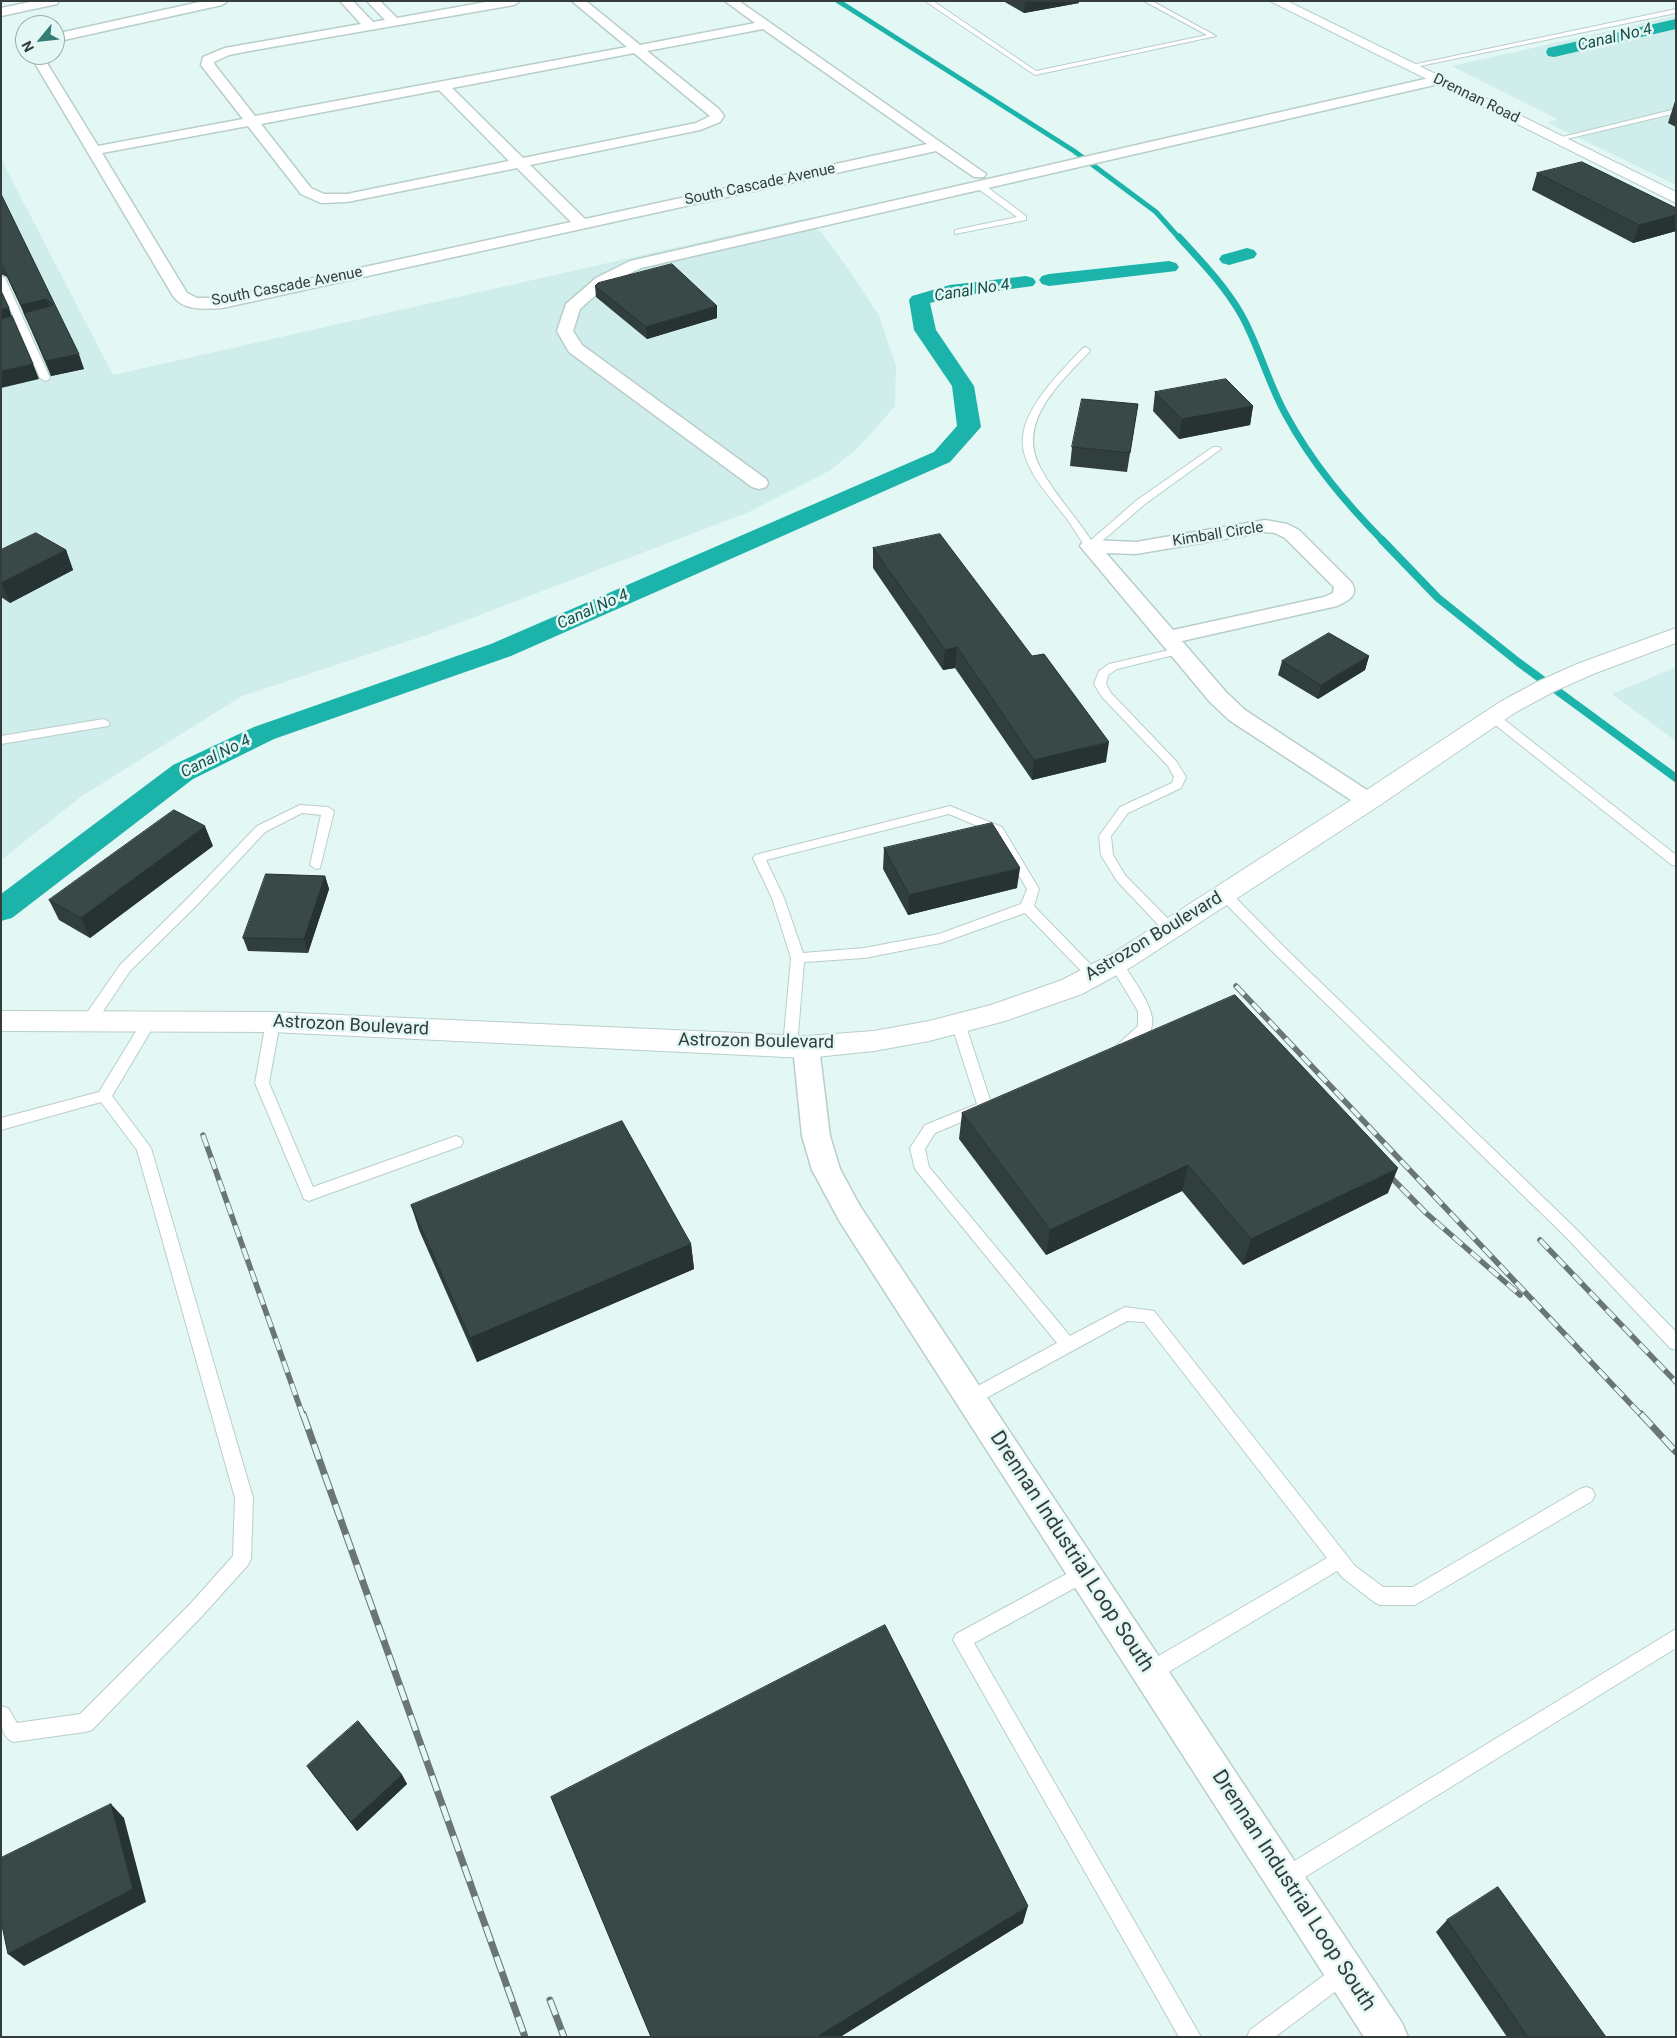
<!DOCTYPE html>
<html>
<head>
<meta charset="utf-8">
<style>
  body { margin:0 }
  #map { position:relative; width:1677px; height:2038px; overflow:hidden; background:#e3f8f5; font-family:Roboto,sans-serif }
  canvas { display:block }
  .frame { position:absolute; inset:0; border:2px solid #353d3c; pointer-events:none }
  .north { position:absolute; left:15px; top:15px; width:50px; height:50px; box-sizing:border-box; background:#e3f8f5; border:1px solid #9dadab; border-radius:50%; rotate:242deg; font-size:14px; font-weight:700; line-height:20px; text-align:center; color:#353d3c }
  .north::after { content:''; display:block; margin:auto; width:18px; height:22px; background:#347c76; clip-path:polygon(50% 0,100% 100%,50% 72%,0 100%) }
</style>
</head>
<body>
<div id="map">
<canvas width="1677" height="2038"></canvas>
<div class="frame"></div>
<div class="north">N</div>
</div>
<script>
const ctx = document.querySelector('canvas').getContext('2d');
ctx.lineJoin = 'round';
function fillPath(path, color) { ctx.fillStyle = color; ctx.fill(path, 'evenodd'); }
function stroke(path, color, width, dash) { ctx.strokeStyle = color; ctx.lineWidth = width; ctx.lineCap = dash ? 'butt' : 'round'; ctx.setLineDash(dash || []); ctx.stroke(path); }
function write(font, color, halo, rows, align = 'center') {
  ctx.font = font + ' Roboto,sans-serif'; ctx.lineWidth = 5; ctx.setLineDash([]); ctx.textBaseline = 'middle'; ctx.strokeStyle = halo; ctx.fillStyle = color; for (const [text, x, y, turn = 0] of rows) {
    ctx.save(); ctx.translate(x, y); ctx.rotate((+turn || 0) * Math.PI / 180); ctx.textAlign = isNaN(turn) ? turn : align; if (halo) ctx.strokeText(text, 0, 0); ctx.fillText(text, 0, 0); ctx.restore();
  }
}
fillPath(new Path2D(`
  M1676,16V185L1548,123L1557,119L1452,66Z
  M1,159L113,375L802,219L822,233L853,276L879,316L896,366L895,406L858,448L829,471L749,512L430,634L242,696L82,796L1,860Z
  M1676,667V741L1612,694Z`), '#cfedea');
stroke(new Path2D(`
  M838,1L1074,151L1156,212L1180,239`), '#1bb3aa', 5);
stroke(new Path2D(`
  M1179,237C1201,261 1225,286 1241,314C1259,346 1268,383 1286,415C1312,463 1345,502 1383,541`), '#1bb3aa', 7);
stroke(new Path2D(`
  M1382,540L1438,598L1518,662L1676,778`), '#1bb3aa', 8);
fillPath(new Path2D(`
  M1676,19V29L1554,57L1548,56L1546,52L1548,48Z
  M1247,248L1254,250L1257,254L1254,258L1229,265L1222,263L1219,259L1222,255Z
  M1169,261L1176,263L1179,267L1176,271L1049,286L1042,284L1039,280L1042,276L1049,274Z
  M1026,276L1033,278L1036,282L1033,286L952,297L930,303L936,330L974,386L981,427L950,462L511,656L274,739L193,779L12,918L1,921V894L173,765L254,727L491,644L934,452L957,426L952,386L914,330L909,300L912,296L950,285Z`), '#1bb3aa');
const service = new Path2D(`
  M925,1H933L1036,71L1207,35L1144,1H1152L1216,36L1035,75Z
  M1676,9V13L1410,68L1407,66Z
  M1676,109V113L1558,141L1554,139Z
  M977,184H983L1026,216V220L955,234V230L1017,217L977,188Z
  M1,276L5,278L50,378L48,380L45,381L40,378L1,288Z
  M1086,347L1090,350L1089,352C1060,383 1016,422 1040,467C1053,493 1075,515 1091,540L1137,500L1213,447H1219L1221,449L1145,504L1094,548H1086C1080,539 1074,529 1067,519C1051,497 1019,467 1023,436C1026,405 1062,370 1083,348Z
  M1178,648L1184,651L1182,653L1117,669L1108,675L1106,684L1111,693L1176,761L1186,777L1181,788L1128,813L1111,836L1113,855L1125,875L1175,926L1177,929L1175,932H1165L1117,881L1101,855L1099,836L1120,807L1172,783L1174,777L1168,766L1102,697L1094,684L1099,671L1109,664Z
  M1493,713L1497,714L1676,855V866L1672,865L1489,720L1487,717Z
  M104,719L110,723L108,726L1,744V736Z
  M300,805L328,807L334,811L320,868L316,869L310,865L321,815L302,813L265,832L197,905L130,971L94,1025H84L82,1021L84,1017L120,965L187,899L257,826Z
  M950,806L1002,827L1039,889L1034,906L1098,972L1100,975L1098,978H1088L1025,913L941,943L864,958L804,962L797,1046L795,1050L790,1051L785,1050L783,1046L791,958L772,898L753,858L755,855ZM949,814L994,833L1027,889L1021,904L939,934L864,948L803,953L784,898L766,860Z
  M1224,890L1229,891L1286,949L1576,1229L1676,1332V1350L1670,1348L1566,1237L1276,955L1219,897L1218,894L1219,891Z
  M1116,958L1121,960C1130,976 1159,1011 1151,1029C1149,1035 1142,1040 1138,1044C1132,1049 1125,1053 1117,1051L1115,1047L1138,1026V1011L1109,963L1111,960Z
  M149,1017L154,1018L156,1022L112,1096L151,1148L253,1498L251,1559L248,1565L203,1615L92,1730L85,1732L13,1742C0,1736 1,1720 1,1706L8,1708L17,1723L80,1714L191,1603L233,1556L235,1498L137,1150L101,1102L1,1130V1118L99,1092L144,1018Z
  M273,1017L278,1018L280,1022L269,1083L313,1187L456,1136L461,1138L463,1142L461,1146L314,1199L309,1201L304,1199L255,1083L266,1022L268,1018Z
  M958,1018L963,1019L965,1023L992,1106L990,1110L935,1133L925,1149L929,1167L1070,1336L1125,1307L1154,1311L1355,1566L1383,1587H1413L1580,1489L1586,1487L1592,1489L1595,1495L1592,1501L1415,1605H1380L1374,1602L1343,1578L1337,1571L1157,1679L1150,1681L1143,1679L1141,1672L1143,1665L1327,1558L1144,1322L1127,1321L977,1403L971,1405L965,1403L963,1398L965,1393L1057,1343L915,1169L910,1148L925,1125L977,1104L951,1023L953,1019Z
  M1085,1564L1091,1567L1094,1573L1091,1579L974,1643L1201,2037H1179L953,1640L956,1634Z
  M1676,1629V1648L1292,1885L1285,1888L1278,1885L1275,1878L1278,1871Z
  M1345,1962L1352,1965L1355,1972L1352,1979L1275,2037H1247L1250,2030L1338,1965Z`);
const minor = new Path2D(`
  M35,1H59L57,4L1,16V8Z
  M204,1H228L222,5L55,42V34Z
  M340,1H353L373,22L385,20L367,1H380L397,18L491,1H520L514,5L249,51L229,55L214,62L215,65L255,116L627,47L572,1H586L640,45L755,23L725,1H739L986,174L984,177H974L936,151L222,308C206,309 183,311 173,296L30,55H42L98,146L243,119L201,65L203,57L225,48L361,24ZM763,29L927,144L585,219L530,165L700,130L720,122L724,116L719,109L647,51ZM634,53L710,116L696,123L523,158L452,88ZM439,90L509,161L347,194H324L311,188L261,124ZM248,126L301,194L321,203L347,202L517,168L571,222L222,298H197L187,293L102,153Z
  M1438,76L1443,77L1445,80L1443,83L641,268L608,284L580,309L573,331L582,345L766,479L768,483L766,487L759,489L752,487L569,352L557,331L566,304L596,278L630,261Z
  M1265,520L1287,524L1299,530L1351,582C1360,595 1348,601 1337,606L1182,641L1226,692L1245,710L1376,796L1380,801L1376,806L1368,809L1360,806L1229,720L1210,702L1080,546L1083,542L1090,540L1136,542ZM1265,532L1275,533L1285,538L1334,587L1333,593L1324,597L1173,630L1106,553L1136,554Z
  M806,1037L815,1040L819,1047L830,1136L840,1169L860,1206L1402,2023L1408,2037H1364L840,1222L812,1170L802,1136L793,1047L797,1040Z`);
const secondary = new Path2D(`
  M1270,1H1287L1676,192V203Z
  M1676,628V643L1593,674L1555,691L1516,712L1377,807L1133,966L1082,994L1005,1021L929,1041L874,1051L806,1058L273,1032L1,1031V1011L273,1012L806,1036L874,1031L929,1021L991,1005L1062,980L1115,952L1359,795L1500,702L1539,681L1577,664Z`);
stroke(service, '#b9cecb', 2);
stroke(minor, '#b9cecb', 3);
stroke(secondary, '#b9cecb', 2);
fillPath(service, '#fff');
fillPath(minor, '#fff');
fillPath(secondary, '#fff');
const railFar1 = new Path2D(`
  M1236,986L1642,1416
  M203,1135L303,1416
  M1384,1170L1426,1213L1520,1295
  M1540,1240L1676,1382`);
const rail = new Path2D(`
  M303,1414L525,2037
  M1641,1414L1676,1452
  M550,2000L564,2037`);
stroke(railFar1, '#6a7674', 5.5);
stroke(rail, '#6a7674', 7);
stroke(railFar1, '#e3f8f5', 4, [12]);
stroke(rail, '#e3f8f5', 5, [16]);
fillPath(new Path2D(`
  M1003,1H1079V3L1024,13Z
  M1675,101H1676V127L1668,123Z
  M1537,173L1676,208V231L1633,243L1532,190Z
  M1,194L84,369L51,376L27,320L7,277L1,274Z
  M595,286L717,306V318L647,339L596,297Z
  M1155,392L1253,406L1250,425L1179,439L1153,411Z
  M1138,404L1127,472L1070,466L1072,447Z
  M873,548L1106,762L1032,780L955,668L943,670L873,568Z
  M1,550H66L73,570L10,603L1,597Z
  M1369,656L1365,670L1318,699L1278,675L1282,661Z
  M213,846L90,938L59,920L49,900Z
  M884,848L1017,888L908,915L883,869Z
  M325,876L329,889L308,953L248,951L243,938Z
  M962,1113L1388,1193L1243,1265L1182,1191L1046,1255L959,1139Z
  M411,1205L691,1244L694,1269L477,1362L419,1230Z
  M307,1766L402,1775L407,1784L357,1831L314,1776Z
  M551,1797L1023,1923L840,2037H651Z
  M1447,1920L1606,2037H1507L1436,1932Z`), '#303f3e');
fillPath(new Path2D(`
  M1025,1H1079V3L1024,13Z
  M1676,215V231L1633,243L1639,225Z
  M46,299L52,314L24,313L26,320L21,305Z
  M717,306V318L647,339L646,327Z
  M9,308L14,323L1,325V309Z
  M79,354L84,369L51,376L46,361Z
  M33,364L39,379L1,388V371Z
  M1253,406L1250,425L1179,439L1182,419Z
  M66,550L73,570L10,603L1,583Z
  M957,647L955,668L943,670L945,650Z
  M1369,656L1365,670L1318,699L1321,685Z
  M1109,742L1106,762L1032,780L1034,760Z
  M205,826L213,846L90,938L81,918Z
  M1020,868L1017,888L908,915L909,895Z
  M325,876L329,889L308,953L304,939Z
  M1188,1165L1182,1191L1046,1255L1050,1230Z
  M1398,1168L1388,1193L1243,1265L1251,1239Z
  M691,1244L694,1269L477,1362L470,1338Z
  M402,1775L407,1784L357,1831L351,1822Z
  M111,1804L124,1818L146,1902L24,1966L8,1954Z
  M1028,1906L1023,1923L840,2037H817Z`), '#273332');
const building = new Path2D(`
  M1582,162L1676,208V215L1639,225L1537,173Z
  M1,194L79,354L46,361L24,313L51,306L53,304L46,299L21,305L1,263Z
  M672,264L717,306L646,327L595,286L598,283Z
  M1,291L9,308L1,309Z
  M12,316L33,364L1,371V319Z
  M1226,379L1253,406L1182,419L1155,392Z
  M1082,399L1138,404L1130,453L1072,447Z
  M36,533L66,550L1,583V550Z
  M940,534L1032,656L1044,654L1109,742L1034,760L957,647L945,650L873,548Z
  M1329,633L1369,656L1321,685L1282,661Z
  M174,810L205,826L81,918L49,900Z
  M992,823L1020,868L909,895L884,848Z
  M266,874L325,876L304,939L243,938Z
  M1235,995L1398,1168L1251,1239L1188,1165L1050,1230L962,1113Z
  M622,1121L691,1244L470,1338L411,1205Z
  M885,1625L1028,1906L817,2037H651L551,1797Z
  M358,1721L402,1775L351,1822L307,1766Z
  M111,1804L133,1889L8,1954L1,1921V1858Z
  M1498,1887L1606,2037H1528L1447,1920Z`);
fillPath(building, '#384948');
stroke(building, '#273332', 1);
write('15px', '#353d3c', '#e3f8f5', [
  ["Drennan Road",1476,99,26],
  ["South Cascade Avenue",760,185,-12],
  ["South Cascade Avenue",287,287,-11],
  ["Kimball Circle",1218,535,-9]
]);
write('italic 16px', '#154e4a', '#e3f8f5', [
  ["Canal No 4",1615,38,-13],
  ["Canal No 4",972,291,-9],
  ["Canal No 4",593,610,-24],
  ["Canal No 4",216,757,-27]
]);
write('18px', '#353d3c', '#e3f8f5', [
  ["Astrozon Boulevard",1154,937,-31],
  ["Astrozon Boulevard",351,1026,3],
  ["Astrozon Boulevard",756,1042,1]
]);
write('21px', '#353d3c', '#e3f8f5', [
  ["Drennan Industrial Loop South",1071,1552,57],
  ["Drennan Industrial Loop South",1293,1891,57]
]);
</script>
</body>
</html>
